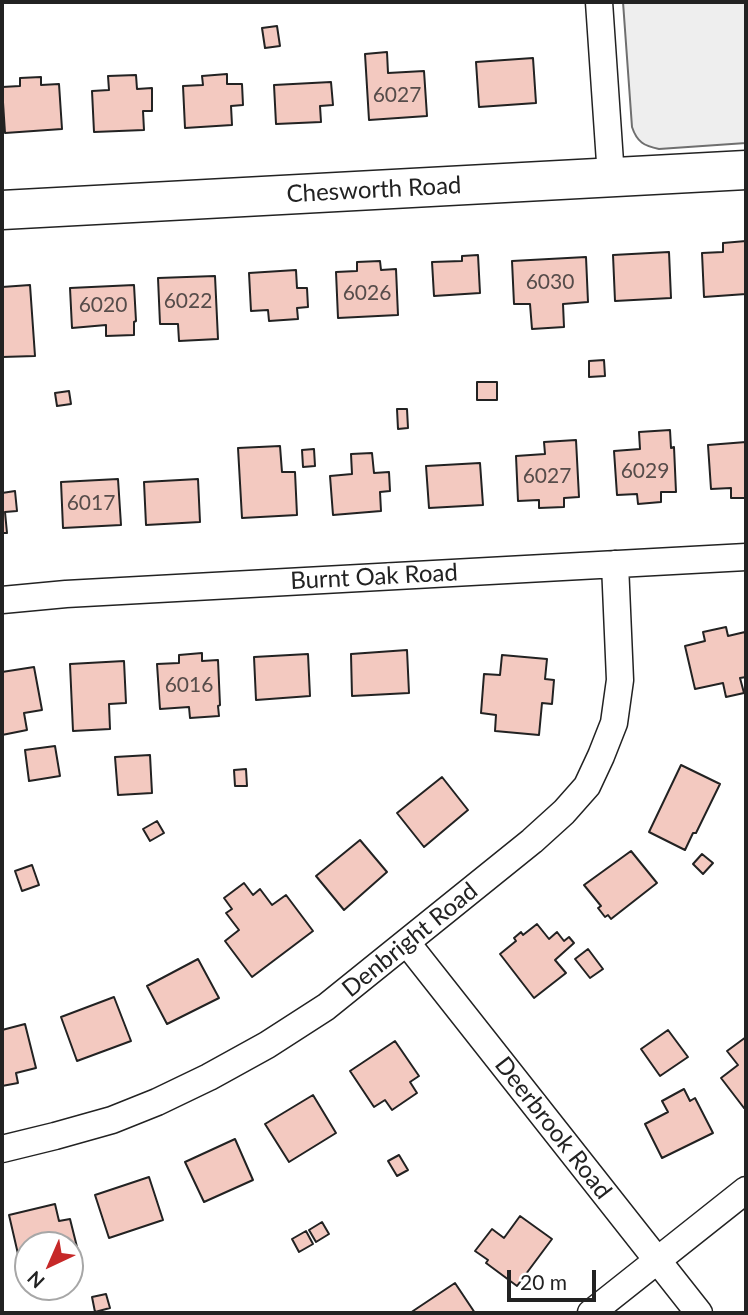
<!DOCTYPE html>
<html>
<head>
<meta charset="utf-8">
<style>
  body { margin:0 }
  #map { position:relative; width:748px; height:1315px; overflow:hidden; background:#fff; font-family:Lato,sans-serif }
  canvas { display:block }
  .frame { position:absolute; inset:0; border:4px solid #222; pointer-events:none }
  .north { position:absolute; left:14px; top:1231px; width:70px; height:70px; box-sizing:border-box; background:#fff; border:2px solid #a7a7a7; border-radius:50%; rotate:224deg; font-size:19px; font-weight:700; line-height:28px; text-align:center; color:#222 }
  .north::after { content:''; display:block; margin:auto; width:24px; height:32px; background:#c62828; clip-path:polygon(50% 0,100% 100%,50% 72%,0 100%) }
  .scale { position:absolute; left:507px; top:1270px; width:89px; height:32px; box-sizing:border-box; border:4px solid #222; border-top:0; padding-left:9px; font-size:21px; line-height:24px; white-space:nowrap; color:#222; -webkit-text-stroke:5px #fff; paint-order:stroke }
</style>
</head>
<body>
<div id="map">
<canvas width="748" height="1315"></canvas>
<div class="frame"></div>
<div class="north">N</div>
<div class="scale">20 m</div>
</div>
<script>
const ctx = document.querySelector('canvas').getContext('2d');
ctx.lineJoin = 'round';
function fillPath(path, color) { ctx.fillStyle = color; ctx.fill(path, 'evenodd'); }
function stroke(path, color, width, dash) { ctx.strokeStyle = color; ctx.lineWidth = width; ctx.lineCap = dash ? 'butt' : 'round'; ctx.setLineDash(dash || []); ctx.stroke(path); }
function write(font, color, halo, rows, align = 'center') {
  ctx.font = font + ' Lato,sans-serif'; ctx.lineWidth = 5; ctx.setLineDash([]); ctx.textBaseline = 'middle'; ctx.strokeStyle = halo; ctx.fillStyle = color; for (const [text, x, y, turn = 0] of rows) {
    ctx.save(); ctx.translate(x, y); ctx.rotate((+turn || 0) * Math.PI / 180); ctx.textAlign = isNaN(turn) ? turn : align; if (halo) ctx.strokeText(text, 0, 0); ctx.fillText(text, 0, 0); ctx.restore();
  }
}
const green = new Path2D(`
  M623,2H746V143L659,149C644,146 637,142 632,127Z`);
fillPath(green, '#eee');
stroke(green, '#6f6f6f', 2);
const building = new Path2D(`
  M277,26L280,46L265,48L262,28Z
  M387,52L388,73L424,71L427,116L369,120L365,54Z
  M533,58L536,103L479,107L476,62Z
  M227,74V84H242L243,105L231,106L232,125L185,128L183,86L203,85L202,76Z
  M136,75L137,89L152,88V111H143L144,130L94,132L92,91L109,90L108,76Z
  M41,77V85L59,84L62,129L5,133L2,87L20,86V78Z
  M331,82L333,105L320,106L321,122L276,124L274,85Z
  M746,241V294L704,297L702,253L723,252V243Z
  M669,252L671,298L615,301L613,255Z
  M478,255L480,293L434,296L432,262L462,261V256Z
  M586,257L588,302L563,304L564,327L532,329L530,304H514L512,261Z
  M380,261L381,270L396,269L398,315L338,318L336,272L357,271V262Z
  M296,270L297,288H307L308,307L297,308L298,319L269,321L268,310L251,311L249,273Z
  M215,276L218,339L179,341L178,324H160L158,278Z
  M30,285L35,356L2,357V287Z
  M134,285L136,321L134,322V335L106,336V325L72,328L70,288Z
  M604,360L605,376L589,377V361Z
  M477,382H497V400H477Z
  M69,391L71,404L57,406L55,393Z
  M397,409H407L408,428L398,429Z
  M670,430L671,448L674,447L676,492H661V502L638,504L637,494L617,495L614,451L640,449L639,432Z
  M576,440L579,497L564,498V507L539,508V500L518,501L516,456L545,454L544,442Z
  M746,442V498H731V488L711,489L708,445Z
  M280,446L282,472H295L297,515L242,518L238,448Z
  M314,449L315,466L303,467L302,450Z
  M372,453L374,473L389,472L390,491L380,492L381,511L333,515L330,476L352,474L351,454Z
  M480,463L483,505L429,508L426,466Z
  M118,479L121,525L63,528L61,482Z
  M198,479L200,522L146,525L144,482Z
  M15,491L17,511L5,512L7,533H2V493Z
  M726,627L728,636L745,632L746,639V677L740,678L744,693L726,697L723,683L695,689L685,646L705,641L703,632Z
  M407,650L409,693L352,696L351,654Z
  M202,653V661L218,660L220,705L218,706L219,716L190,718L189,707L160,709L157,664L179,663V655Z
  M308,654L310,696L256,700L254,657Z
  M502,655L547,659L545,679L554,680L552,704L542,703L539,735L495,731L496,715L481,713L484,674L500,675Z
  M124,661L126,703L109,704L110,729L73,731L70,664Z
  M34,667L42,710L24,713L27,730L2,735V672Z
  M55,746L60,776L29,781L25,750Z
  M150,755L152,793L118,795L115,757Z
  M681,765L720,784L696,833H693L685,850L649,832Z
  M246,769L247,786H235L234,770Z
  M442,777L468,810L424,847L397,813Z
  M157,821L164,833L150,841L143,829Z
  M360,840L387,872L344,910L316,876Z
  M631,851L657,883L611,919L608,915L605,917L598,908L601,906L584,885Z
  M702,854L713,863L703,874L693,864Z
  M32,865L39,885L22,891L15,871Z
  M244,883L253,895L260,889L272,905L286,895L313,931L252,977L225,941L239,930L226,913L232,909L224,898Z
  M537,924L549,939L557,932L564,941L569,937L574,943L555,960L566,973L534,998L500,954L516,941L514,938L521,932L523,935Z
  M588,949L603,969L590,978L575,959Z
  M198,959L219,998L167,1024L147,986Z
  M114,997L131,1041L77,1061L61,1017Z
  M25,1024L36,1068L16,1073L18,1083L2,1086V1030Z
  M668,1030L688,1057L660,1076L641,1049Z
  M746,1037V1106L744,1108L721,1078L738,1065L727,1051Z
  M395,1041L419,1076L410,1082L417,1093L392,1110L385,1100L374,1107L350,1071Z
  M684,1089L690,1101L695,1098L713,1133L662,1158L645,1124L668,1112L662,1101Z
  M313,1095L336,1133L289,1162L265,1124Z
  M235,1139L253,1180L204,1202L185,1162Z
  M399,1155L408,1170L397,1176L388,1161Z
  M149,1177L163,1220L109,1238L95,1195Z
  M55,1204L59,1221L70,1219L79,1255L70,1257V1245H28V1251L18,1254L9,1215Z
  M520,1216L552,1239L517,1286L486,1263L488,1260L475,1251L492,1229L504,1238Z
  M322,1222L329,1234L316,1242L309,1230Z
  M306,1231L313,1244L299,1252L292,1239Z
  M455,1283L475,1313H410Z
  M106,1294L110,1308L95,1312L92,1297Z`);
fillPath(building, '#f3c9c0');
stroke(building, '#222', 2);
const street = new Path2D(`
  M599,2L611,177
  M2,600L66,594L746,557
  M407,943L699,1313
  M2,1149L55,1136L112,1120L157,1102L209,1077L267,1045L326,1007L532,841L564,812L587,786L601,756L614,723L620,680L615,564
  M591,1313L746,1190`);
const secondary = new Path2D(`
  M2,210L746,170`);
stroke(street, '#222', 29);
stroke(secondary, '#222', 41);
stroke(street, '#fff', 26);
stroke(secondary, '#fff', 38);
write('21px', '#564c4a', null, [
  ["6027",397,95],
  ["6030",550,282],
  ["6026",367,293],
  ["6022",188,301],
  ["6020",103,305],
  ["6029",645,471],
  ["6027",547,476],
  ["6017",91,503],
  ["6016",189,685]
]);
write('24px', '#222', '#fff', [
  ["Chesworth Road",374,190,-3],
  ["Burnt Oak Road",374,577,-3],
  ["Denbright Road",410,940,-39],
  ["Deerbrook Road",553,1128,52]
]);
</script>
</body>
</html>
